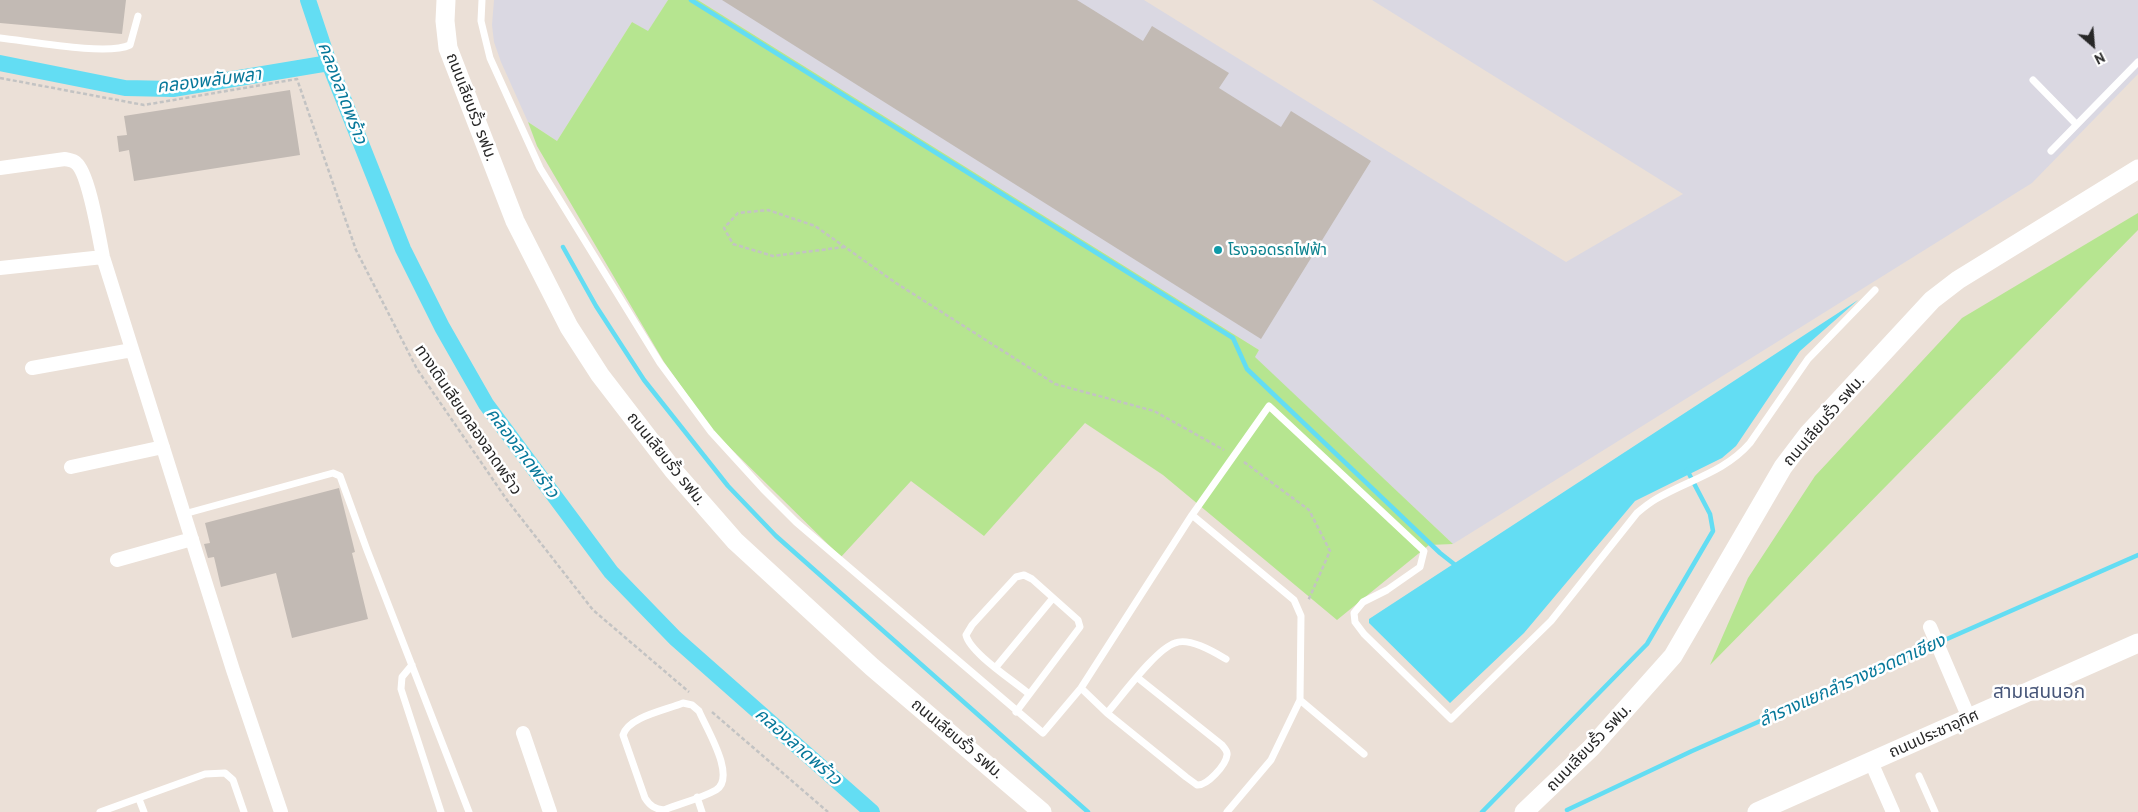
<!DOCTYPE html>
<html>
<head>
<meta charset="utf-8">
<style>
  body { margin:0 }
  #map { position:relative; width:2138px; height:812px; overflow:hidden; background:#ebe0d7; font-family:"PT Sans",sans-serif }
  canvas { display:block }
  .north { position:absolute; left:2068px; top:20px; width:50px; height:50px; -webkit-text-stroke:4px #fff; paint-order:stroke; rotate:153deg; font-size:14px; font-weight:700; line-height:20px; text-align:center; color:#272727 }
  .north::after { content:''; display:block; margin:auto; width:18px; height:22px; background:#272727; clip-path:polygon(50% 0,100% 100%,50% 72%,0 100%) }
</style>
</head>
<body>
<div id="map">
<canvas width="2138" height="812"></canvas>
<div class="north">N</div>
</div>
<script>
const ctx = document.querySelector('canvas').getContext('2d');
ctx.lineJoin = 'round';
function fillPath(path, color) { ctx.fillStyle = color; ctx.fill(path, 'evenodd'); }
function stroke(path, color, width, dash) { ctx.strokeStyle = color; ctx.lineWidth = width; ctx.lineCap = dash ? 'butt' : 'round'; ctx.setLineDash(dash || []); ctx.stroke(path); }
function write(font, color, halo, rows, align = 'center') {
  ctx.font = font + ' "PT Sans","Noto Sans Thai",sans-serif'; ctx.lineWidth = 5; ctx.setLineDash([]); ctx.textBaseline = 'middle'; ctx.strokeStyle = halo; ctx.fillStyle = color; for (const [text, x, y, turn = 0] of rows) {
    ctx.save(); ctx.translate(x, y); ctx.rotate((+turn || 0) * Math.PI / 180); ctx.textAlign = isNaN(turn) ? turn : align; if (halo) ctx.strokeText(text, 0, 0); ctx.fillText(text, 0, 0); ctx.restore();
  }
}
fillPath(new Path2D(`
  M494,0H668L648,32L632,22L557,141L528,122L501,62L494,42L492,25Z
  M698,0H1144L1566,262L1683,194L1372,0H2138V74L2032,183L1453,544L1254,357L1259,350Z`), '#dad8e2');
fillPath(new Path2D(`
  M668,0H698L1259,350L1255,357L1453,544L1429,545L1337,620L1163,475L1085,423L984,536L911,481L841,557L713,431L664,362L537,146L528,122L557,141L632,22L648,31Z
  M2138,213V230L1710,665L1748,578L1815,476L1962,318Z`), '#b6e590');
fillPath(new Path2D(`
  M1858,300L1800,351L1736,446L1722,458L1635,501L1524,633L1450,703L1369,623V619Z`), '#63ddf3');
stroke(new Path2D(`
  M691,0L1233,338L1247,369L1440,553L1454,564
  M563,247L596,306L644,380L728,486L776,536L1088,812
  M1567,810L1692,751L2138,555
  M1482,812L1647,644L1713,531L1710,514L1687,470`), '#63ddf3', 4.5);
stroke(new Path2D(`
  M308,0L329,63L403,249L442,327L486,404L611,572L675,638L872,812
  M0,63L125,88L173,89L329,63`), '#63ddf3', 16);
fillPath(new Path2D(`
  M0,0H126L122,34L0,23Z
  M722,0H1077L1143,41L1152,26L1229,73L1219,88L1281,127L1291,111L1371,161L1261,339Z
  M290,90L300,155L134,181L129,150L119,152L117,136L127,135L124,116Z
  M339,488L355,552L352,553L368,619L292,638L276,573L221,587L214,557L208,558L204,544L210,543L205,523Z`), '#c2bab4');
stroke(new Path2D(`
  M0,78L144,105L297,79L356,250L417,369L507,500L593,610L689,692
  M845,247L773,256L733,244L724,228L738,213L768,210L815,226L896,283L1055,384L1154,411L1224,450
  M1244,462L1309,510L1330,551L1308,601
  M712,712L828,812`), '#c3c3c3', 2.5, [4, 2.5]);
stroke(new Path2D(`
  M482,0L481,21L490,58L540,168L660,363L711,432L763,489L796,522L1043,733L1081,688L1192,515L1269,406L1424,551L1420,567L1387,590L1363,602L1354,613L1355,622L1364,634L1451,719L1551,621L1637,513C1643,508 1649,503 1656,499C1688,480 1725,472 1750,443L1808,359L1875,290
  M0,38C29,41 107,56 130,45L138,16
  M2033,80L2076,124
  M2051,151L2138,62
  M184,514L333,473L340,476L367,550L469,812
  M1192,515L1294,600L1301,616L1300,700L1271,760L1227,812
  M412,665L402,677L401,689L441,812
  M996,667L1053,598
  M1081,688L1107,713L1186,777L1197,785C1207,786 1226,765 1227,755C1228,751 1224,748 1222,745L1138,678
  M1300,700L1364,754
  M683,703L692,705L699,711C706,728 737,777 716,790C700,799 681,803 664,810C655,809 650,806 645,798L623,735C628,717 666,710 683,703Z
  M1016,712L1080,627L1078,620L1032,579L1024,575L1016,577L972,625L966,635C970,653 1014,681 1029,694
  M1107,713C1122,696 1156,649 1175,643C1189,637 1214,652 1226,659
  M1919,776L1935,812
  M697,797L702,812
  M139,799L144,812
  M100,812L205,774L225,773L233,780L244,812`), '#fff', 7);
stroke(new Path2D(`
  M0,168L65,159C68,160 73,160 76,163C89,173 99,238 103,257L233,670L281,812
  M0,268L103,257
  M32,368L132,350
  M71,467L163,447
  M117,560L192,539
  M1930,627L1969,718
  M523,733L550,812
  M1871,762L1893,812`), '#fff', 14);
stroke(new Path2D(`
  M446,0L445,21L448,48L515,221L569,327L600,375L673,470L735,541L872,667L1042,812
  M1524,812L1591,748L1673,656L1783,467L1808,434L1932,300L1958,280L2138,169
  M1757,812L2138,643`), '#fff', 19);
for (const [x, y, r, color] of [
  [1218,250,5,"#0f9aa8"]
]) { const dot = new Path2D(); dot.arc(x, y, r, 0, 2 * Math.PI); ctx.fillStyle = color; ctx.fill(dot); stroke(dot, '#fff', 2); }
write('16px', '#272727', '#fff', [
  ["ถนนเลียบรั้ว รฟม.",471,107,69],
  ["ทางเดินเลียบคลองลาดพร้าว",468,420,56],
  ["ถนนเลียบรั้ว รฟม.",1824,421,-49],
  ["ถนนเลียบรั้ว รฟม.",666,459,51],
  ["ถนนประชาอุทิศ",1934,734,-24],
  ["ถนนเลียบรั้ว รฟม.",957,739,40],
  ["ถนนเลียบรั้ว รฟม.",1589,748,-46]
]);
write('16px', '#0d838f', '#fff', [
  ["โรงจอดรถไฟฟ้า",1228,250]
], 'left');
write('italic 18px', '#07789a', '#fff', [
  ["คลองพลับพลา",209,81,-7],
  ["คลองลาดพร้าว",342,93,69],
  ["คลองลาดพร้าว",522,453,53],
  ["ลำรางแยกลำรางชวดตาเชียง",1852,681,-24],
  ["คลองลาดพร้าว",798,747,41]
]);
write('19px', '#465578', '#fff', [
  ["สามเสนนอก",2039,693]
]);
</script>
</body>
</html>
